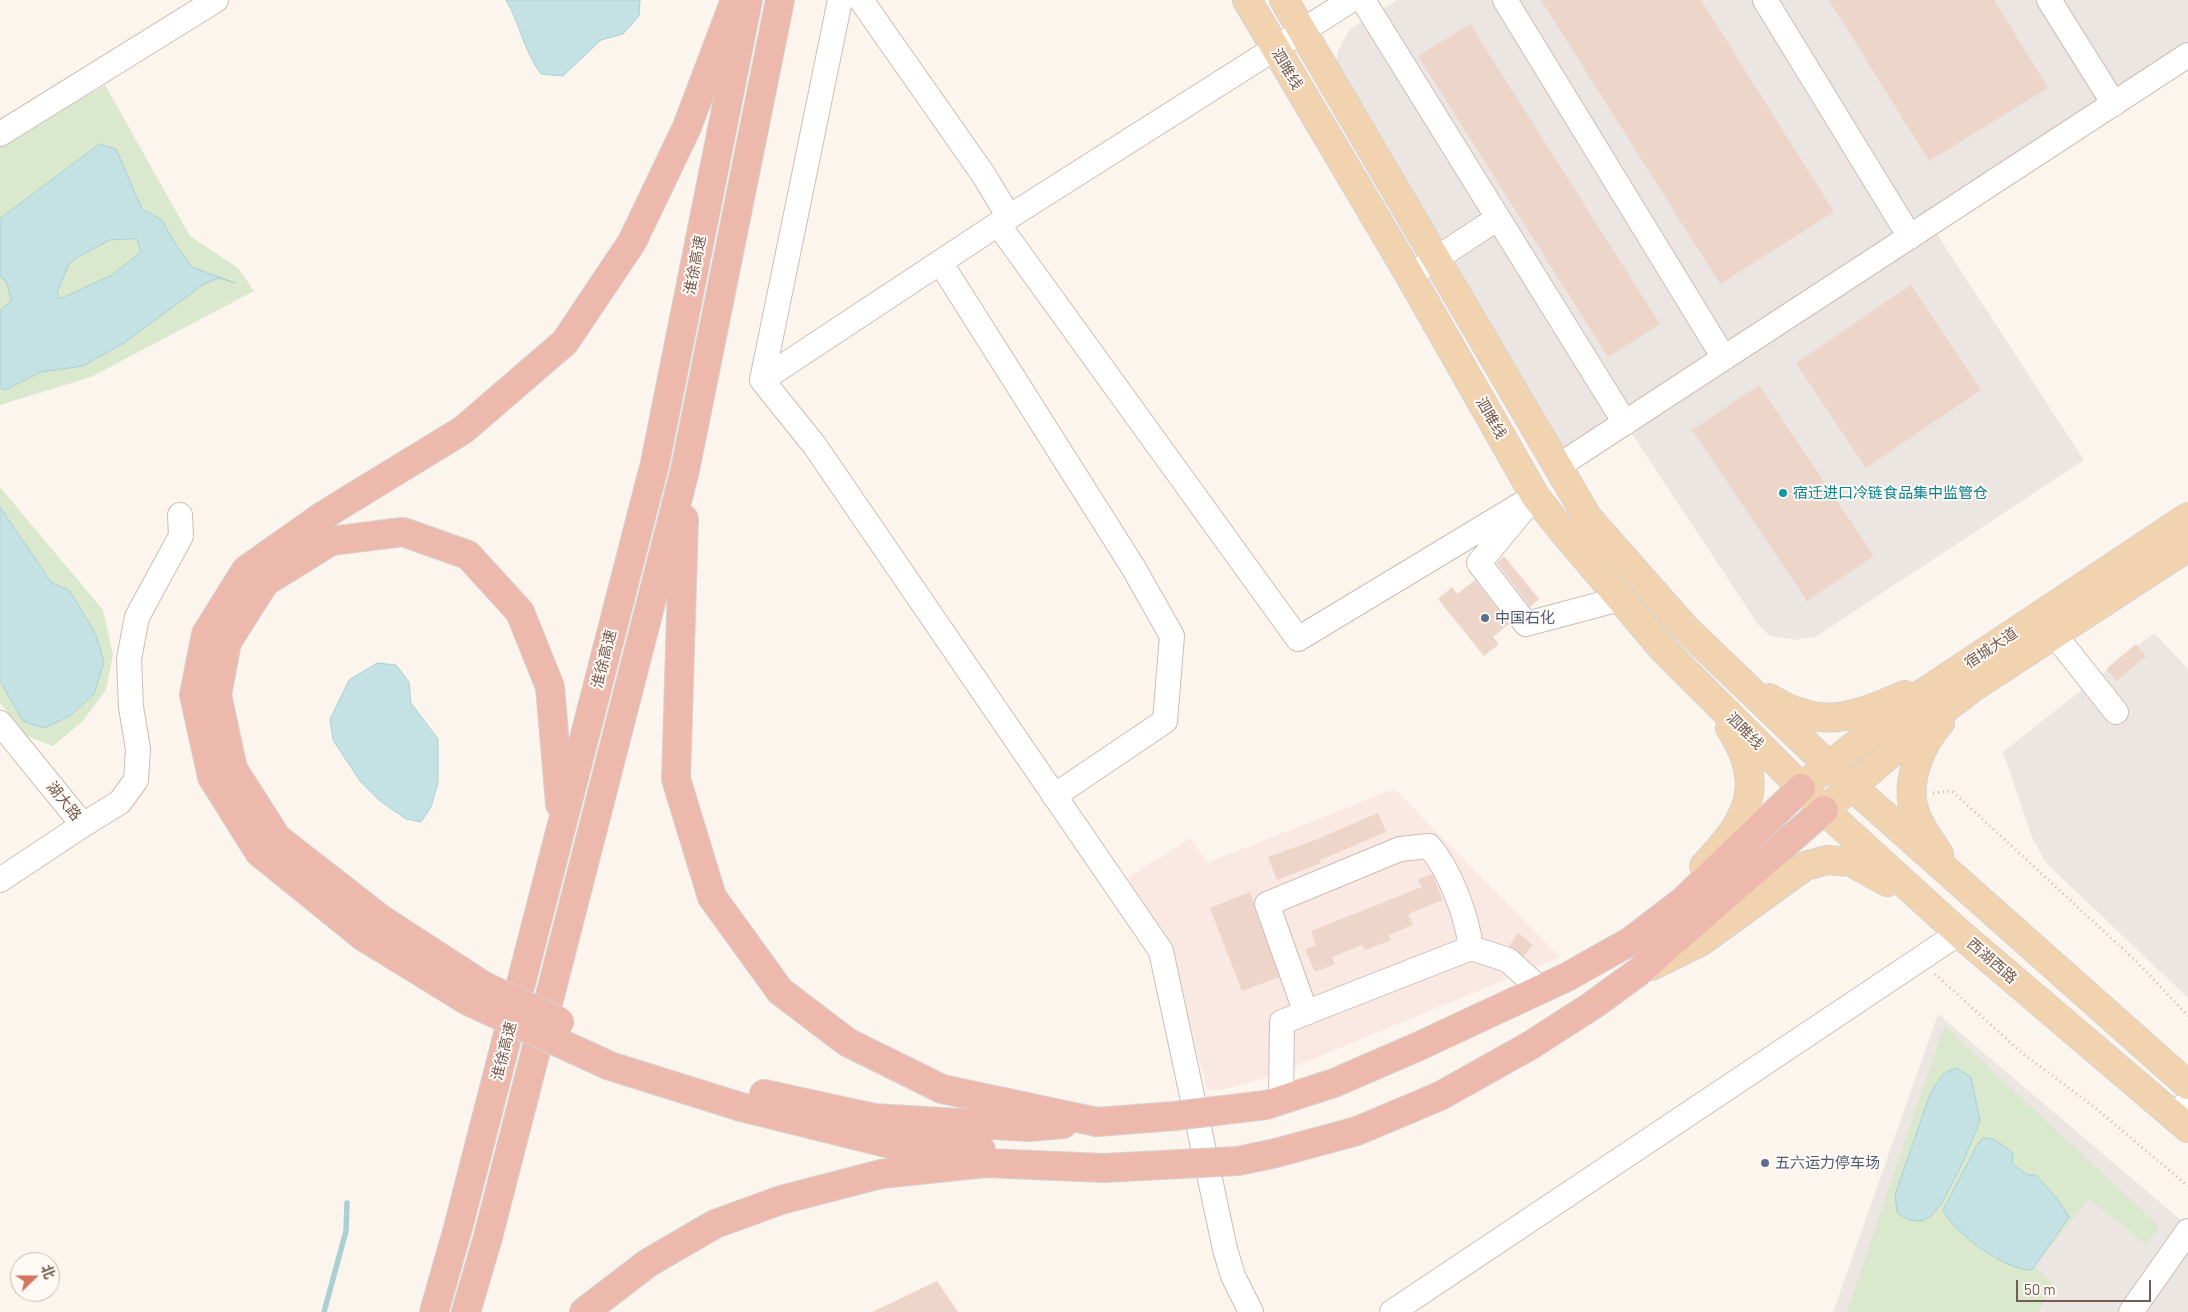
<!DOCTYPE html>
<html>
<head>
<meta charset="utf-8">
<style>
  body { margin:0 }
  #map { position:relative; width:2188px; height:1312px; overflow:hidden; background:#fbf5ee; font-family:Barlow,"Noto Sans SC",sans-serif }
  canvas { display:block }
  .north { position:absolute; left:10px; top:1252px; width:50px; height:50px; box-sizing:border-box; background:#fef9f4; border:1px solid #c7bab3; border-radius:50%; rotate:68deg; font-size:14px; font-weight:700; line-height:20px; text-align:center; color:#755c52 }
  .north::after { content:''; display:block; margin:auto; width:18px; height:22px; background:#d57463; clip-path:polygon(50% 0,100% 100%,50% 72%,0 100%) }
  .scale { position:absolute; left:2016px; top:1280px; width:135px; height:22px; box-sizing:border-box; border:2px solid #755c52; border-top:0; padding-left:6px; font-size:15px; line-height:18px; white-space:nowrap; color:#755c52; -webkit-text-stroke:4px #fef9f4; paint-order:stroke }
</style>
</head>
<body>
<div id="map">
<canvas width="2188" height="1312"></canvas>
<div class="north">北</div>
<div class="scale">50 m</div>
</div>
<script>
const ctx = document.querySelector('canvas').getContext('2d');
ctx.lineJoin = 'round';
function fillPath(path, color) { ctx.fillStyle = color; ctx.fill(path, 'evenodd'); }
function stroke(path, color, width, dash) { ctx.strokeStyle = color; ctx.lineWidth = width; ctx.lineCap = dash ? 'butt' : 'round'; ctx.setLineDash(dash || []); ctx.stroke(path); }
function write(font, color, halo, rows, align = 'center') {
  ctx.font = font + ' Barlow,"Noto Sans SC",sans-serif'; ctx.lineWidth = 4; ctx.setLineDash([]); ctx.textBaseline = 'middle'; ctx.strokeStyle = halo; ctx.fillStyle = color; for (const [text, x, y, turn = 0] of rows) {
    ctx.save(); ctx.translate(x, y); ctx.rotate((+turn || 0) * Math.PI / 180); ctx.textAlign = isNaN(turn) ? turn : align; if (halo) ctx.strokeText(text, 0, 0); ctx.fillText(text, 0, 0); ctx.restore();
  }
}
fillPath(new Path2D(`
  M1394,789L1560,957L1271,1076L1222,1090L1207,1089L1171,952L1127,878L1191,838L1207,863Z`), '#fae8e3');
fillPath(new Path2D(`
  M1397,0H2188V65L1935,231L2084,460L1817,636L1795,640L1769,635L1757,623L1630,431L1592,455L1555,451L1335,70L1338,50L1350,29Z
  M2154,633L2188,669V998L2047,864L2033,840L2003,752Z
  M1938,1014L2188,1226V1312H1833Z`), '#ece6e2');
fillPath(new Path2D(`
  M105,85L190,236L238,268L254,291L91,377L0,405V147Z
  M0,487L103,610L113,654L106,690L83,721L53,746L27,736L0,703Z
  M1944,1026L2160,1227L2146,1244L2089,1199L2034,1266L2055,1286L2037,1312H1847Z`), '#dae8cd');
const water = new Path2D(`
  M506,0H640L639,16L623,34L601,40L563,76L541,74C523,49 521,26 506,0Z
  M100,144L116,149L142,209L162,220L176,245L192,267L235,283L219,278L204,284L124,343L83,366L41,372L5,390L0,388V310L11,301L7,283L0,276V219ZM137,239L141,252L112,275L60,299L57,292L60,286L68,266L76,258L110,240Z
  M0,507L51,582L70,591L96,635L104,662L94,694L70,716L44,728L23,721L0,681Z
  M378,663L396,665L409,682L411,703L438,739V783L431,807L421,822L406,819L380,801L360,781L333,740L330,719L349,680Z
  M1956,1068L1971,1077L1980,1121L1962,1164L1942,1203L1931,1216L1921,1221L1909,1220L1897,1213L1895,1195L1930,1094L1943,1074Z
  M1983,1138L1994,1139L2013,1153L2012,1164L2028,1175H2036L2059,1201L2069,1217L2032,1270C2008,1272 1952,1232 1943,1210L1976,1147Z`);
fillPath(water, '#c4e1e3');
stroke(water, '#abd0d4', 1);
stroke(new Path2D(`
  M324,1312L346,1231L347,1203`), '#abd0d4', 5.5);
fillPath(new Path2D(`
  M1541,0H1701L1834,212L1720,284Z
  M1829,0H1994L2048,88L1929,161Z
  M1470,24L1660,324L1608,357L1418,56Z
  M1911,285L1981,390L1866,468L1796,363Z
  M1759,385L1874,556L1807,601L1692,430Z
  M1504,556L1539,599L1530,607L1497,563Z
  M1475,580L1509,624L1493,637L1499,644L1484,656L1438,599L1452,587L1457,594Z
  M2136,644L2146,656L2117,681L2106,669Z
  M1378,813L1386,832L1320,860L1321,863L1277,880L1268,857L1313,841Z
  M1432,874L1443,900L1408,914L1413,925L1389,935L1391,940L1365,950L1362,945L1332,957L1335,964L1315,972L1305,949L1316,945L1311,931L1422,887L1418,879Z
  M1250,892L1279,977L1242,991L1210,908Z
  M1518,933L1533,945L1524,956L1509,946Z
  M937,1281L958,1312H872Z`), '#edd5c9');
const minor = new Path2D(`
  M861,0L983,174L1009,217
  M1363,0L1625,423
  M1505,0L1724,358
  M1765,0L1910,237
  M2049,0L2114,104
  M0,134L216,0
  M998,224L1298,639L1535,496
  M940,262L1133,567L1172,636L1165,721L1054,796
  M1410,276L1498,218
  M762,380L840,0
  M1557,467L2188,55
  M1523,510L1479,563L1526,624L1620,599
  M2054,634L2116,712
  M0,723L83,825L0,880
  M83,825L120,802L136,780L138,749L131,707L129,659L137,617L181,536L180,515
  M1306,1013L1267,904L1400,849L1429,846C1450,870 1467,916 1471,948
  M1281,1100L1282,1022L1471,948L1508,960L1540,989
  M2173,1115L2188,1102
  M1251,1312L1233,1276L1225,1249L1161,951L815,446L762,380L998,224L1351,0
  M1392,1312L1959,933
  M2131,1312L2188,1231`);
const major = new Path2D(`
  M1247,0L1410,276L1535,496L1562,530L1663,649L1824,810L1959,933L2188,1128
  M1284,0L1588,518L1685,628L1828,765L2188,1085
  M1769,698C1822,731 1852,717 1905,695
  M1814,777L1916,698L2188,517
  M1838,798L1929,721L1972,688L2188,547
  M1939,854C1929,839 1917,823 1913,806C1907,779 1921,743 1940,723
  M1704,866C1747,821 1768,786 1730,728
  M1651,966L1700,942L1805,866L1827,860L1851,862L1887,882`);
const highway = new Path2D(`
  M684,519L676,779L712,897L780,991L847,1042L942,1089L1097,1122
  M277,838L233,769L217,695L227,642L265,582L331,541L403,532L468,555L520,612L550,687L560,804
  M259,852L212,777L194,695L206,634L246,570L324,515L463,430L565,342L632,242L687,127L735,0
  M764,1094L874,1118L1028,1127L1063,1124
  M1266,1105L1334,1083L1417,1047L1567,977L1631,941L1682,902L1801,788
  M741,1107L894,1145L981,1150
  M1276,1153L1357,1131L1440,1096L1531,1045L1593,1005L1637,973L1824,810
  M434,1312L458,1228L655,463L748,0
  M466,1312L488,1237L685,470L780,0
  M584,1312L648,1263L715,1224L781,1200L881,1174L986,1163L1104,1168`);
stroke(minor, '#cdbdb4', 26);
stroke(major, '#d8d1cf', 30);
stroke(highway, '#d8d1cf', 30);
stroke(new Path2D(`
  M1933,793L1952,791L2136,961L2188,1016
  M1935,974L2022,1053L2093,1106L2188,1186`), '#d3b8ab', 3, [1, 4]);
stroke(minor, '#fff', 24);
stroke(major, '#f1d4af', 28);
stroke(highway, '#edb9ad', 28);
const highwayBridge = new Path2D(`
  M277,838L381,919L484,986L560,1022
  M259,852L364,937L468,1001L610,1066L741,1107
  M1097,1122L1174,1116L1266,1105
  M1104,1168L1238,1161L1276,1153`);
stroke(highwayBridge, '#d8d1cf', 30, []);
stroke(highwayBridge, '#edb9ad', 28);
for (const [x, y, r, color] of [
  [1783,493,5,"#0f9aa8"],
  [1485,618,5,"#5c6f8a"],
  [1765,1163,5,"#5c6f8a"]
]) { const dot = new Path2D(); dot.arc(x, y, r, 0, 2 * Math.PI); ctx.fillStyle = color; ctx.fill(dot); stroke(dot, '#fef9f4', 2); }
write('15px', '#755c52', '#fef9f4', [
  ["泗睢线",1287,69,59],
  ["淮徐高速",695,265,-79],
  ["泗睢线",1491,418,60],
  ["宿城大道",1991,648,-34],
  ["淮徐高速",604,659,-76],
  ["泗睢线",1745,731,45],
  ["湖大路",64,801,51],
  ["西湖西路",1992,961,41],
  ["淮徐高速",504,1051,-76]
]);
write('15px', '#0d838f', '#fef9f4', [
  ["宿迁进口冷链食品集中监管仓",1793,493]
], 'left');
write('15px', '#4e5e75', '#fef9f4', [
  ["中国石化",1495,618],
  ["五六运力停车场",1775,1163]
], 'left');
</script>
</body>
</html>
